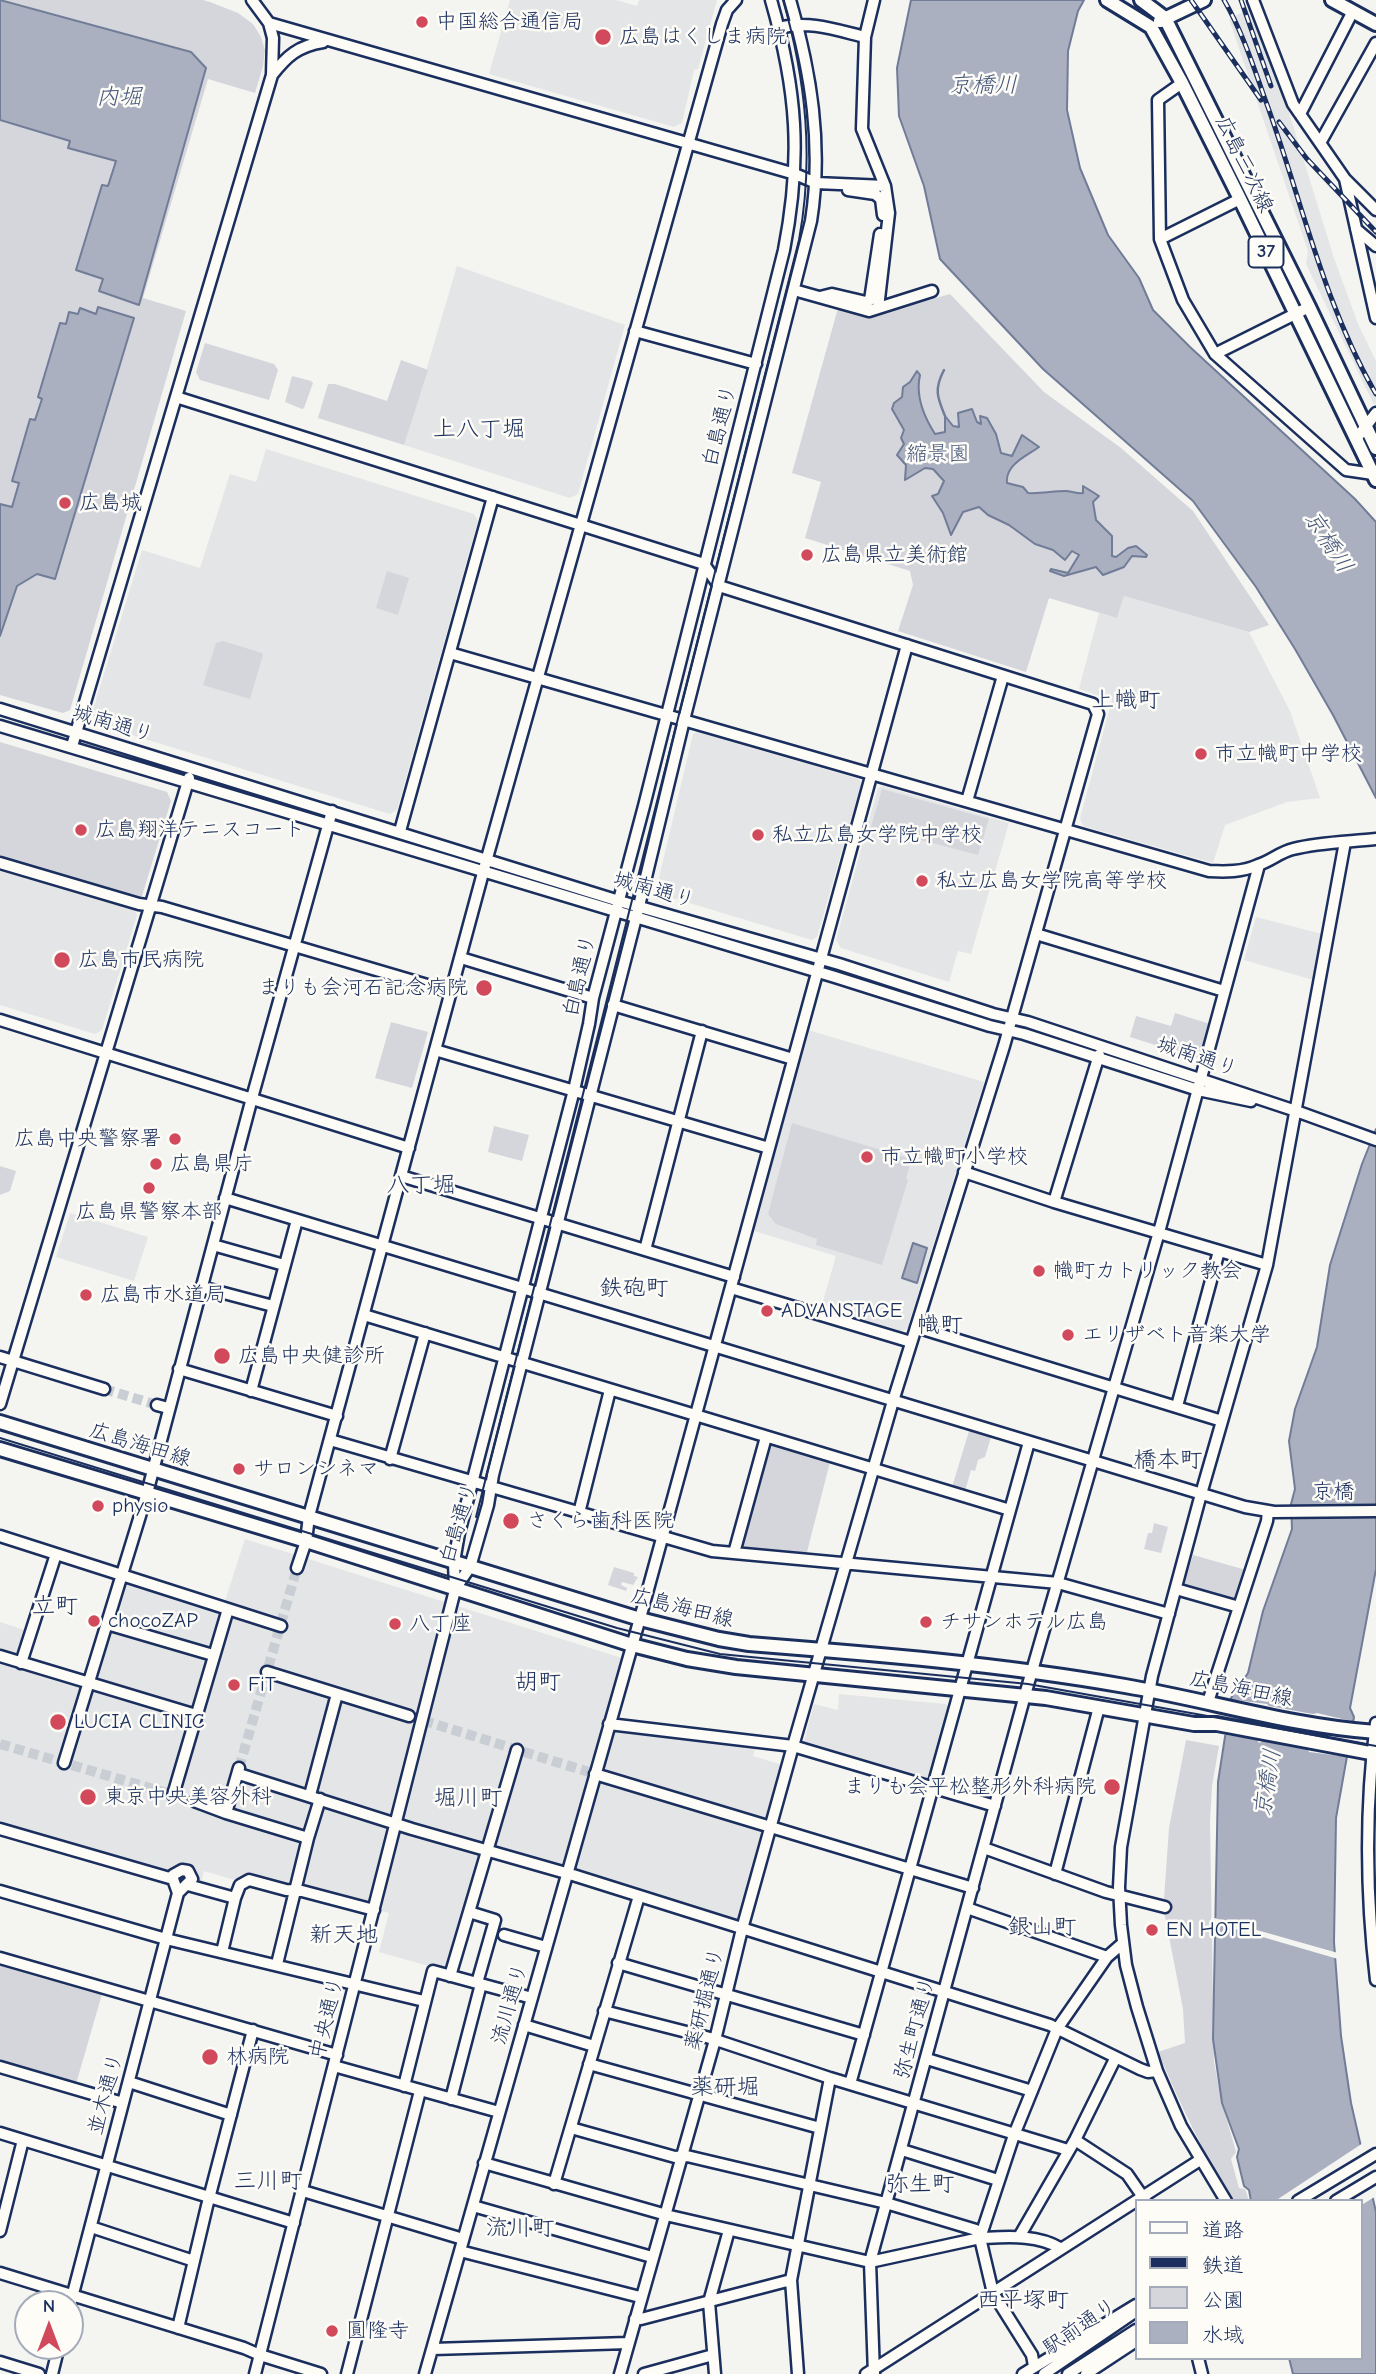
<!DOCTYPE html>
<html>
<head>
<meta charset="utf-8">
<style>
  body { margin:0 }
  #map { position:relative; width:1376px; height:2374px; overflow:hidden; background:#f4f4f1; font-family:"Comic Neue","Klee One",sans-serif }
  canvas { display:block }
  .legend { position:absolute; left:1135px; top:2199px; width:228px; height:161px; box-sizing:border-box; background:#fdfcf7; border:2px solid #a3aaba; margin:0; padding:9px 12px; list-style:none; font-size:21px; color:#1b2f5e }
  .legend li { display:flex; align-items:center; gap:14px; height:35px }
  .legend b { width:35px; border:2px solid #a3aaba }
  .north { position:absolute; left:14px; top:2290px; width:70px; height:70px; box-sizing:border-box; background:#fdfcf7; border:2px solid #a3aaba; border-radius:50%; rotate:0deg; font-size:19px; font-weight:700; line-height:28px; text-align:center; color:#1b2f5e }
  .north::after { content:''; display:block; margin:auto; width:24px; height:32px; background:#d1495b; clip-path:polygon(50% 0,100% 100%,50% 72%,0 100%) }
</style>
</head>
<body>
<div id="map">
<canvas width="1376" height="2374"></canvas>
<ul class="legend">
<li><b style="height:9px;background:#fdfcf7"></b>道路</li>
<li><b style="height:9px;background:#1b2f5e"></b>鉄道</li>
<li><b style="height:19px;background:#d4d6db"></b>公園</li>
<li><b style="height:19px;background:#aab0bf"></b>水域</li>
</ul>
<div class="north">N</div>
</div>
<script>
const ctx = document.querySelector('canvas').getContext('2d');
ctx.lineJoin = 'round';
function fillPath(path, color) { ctx.fillStyle = color; ctx.fill(path, 'evenodd'); }
function stroke(path, color, width, dash) { ctx.strokeStyle = color; ctx.lineWidth = width; ctx.lineCap = dash ? 'butt' : 'round'; ctx.setLineDash(dash || []); ctx.stroke(path); }
function write(font, color, halo, rows, align = 'center') {
  ctx.font = font + ' "Comic Neue","Klee One",sans-serif'; ctx.lineWidth = 5; ctx.setLineDash([]); ctx.textBaseline = 'middle'; ctx.strokeStyle = halo; ctx.fillStyle = color; for (const [text, x, y, turn = 0] of rows) {
    ctx.save(); ctx.translate(x, y); ctx.rotate((+turn || 0) * Math.PI / 180); ctx.textAlign = isNaN(turn) ? turn : align; if (halo) ctx.strokeText(text, 0, 0); ctx.fillText(text, 0, 0); ctx.restore();
  }
}
fillPath(new Path2D(`
  M510,0H616L637,6L639,0H717L698,69L694,70L682,123L674,127L489,74Z
  M1252,7L1278,77L1334,258L1358,324L1376,361V402L1374,405L1306,264L1308,251L1229,19Z
  M457,266L625,325L578,494L570,498L404,445Z
  M266,449L474,514L478,521L397,810L390,814L99,725L92,713L142,550L200,568L230,474L256,482Z
  M1124,596L1249,632L1290,711L1320,798L1287,802L1225,825L1213,863L1083,826L1080,818L1112,700L1079,689L1099,613L1117,618Z
  M697,732L859,779L861,784L817,937L812,940L663,895L657,886L693,734Z
  M882,786L1009,823L971,954L958,951L949,982L841,948L836,940L878,788Z
  M0,868L133,907L137,915L102,1030L95,1034L0,1005Z
  M1256,917L1322,934L1313,980L1244,960Z
  M808,1030L984,1082L907,1329L902,1331L821,1308L836,1256L754,1231Z
  M70,1213L148,1237L134,1281L56,1257Z
  M245,1539L625,1659L606,1725L756,1746L753,1756L786,1766L741,1927L487,1848L450,1972L379,1952L389,1913L250,1875L238,1881L204,1871L201,1882L195,1880L193,1870L185,1865L177,1866L170,1874L0,1825V1622L28,1631L19,1659L92,1683L124,1578L222,1610Z
  M839,1694L946,1704L950,1709L931,1777L925,1780L806,1746L804,1741L814,1704L838,1710Z`), '#e4e5e6');
fillPath(new Path2D(`
  M0,0H203L210,2L238,13L253,24L261,37L265,50L263,66L255,93L208,79L143,298L186,311L70,710L63,713L0,695Z
  M950,294L1044,392L1121,448L1193,511L1269,625L1249,632L1124,596L1117,618L1049,598L1026,672L898,631L913,585L910,571L805,538L821,482L792,473L838,308L872,316Z
  M205,343L274,364L278,370L269,400L200,380L196,372Z
  M401,360L428,370L404,445L318,418L328,384H335L387,401Z
  M292,376L311,381L313,383L304,408L302,409L285,402Z
  M387,571L409,578L398,615L376,608Z
  M223,641L262,653L263,655L250,699L203,685L216,643Z
  M0,742L167,792L171,801L142,896L136,900L0,859Z
  M882,789L989,819L978,855L871,827Z
  M1175,1013L1210,1024L1202,1055L1196,1058L1130,1037L1136,1016L1171,1026Z
  M391,1022L428,1032L412,1088L375,1078Z
  M792,1123L914,1160H911L906,1179L908,1180L882,1265L816,1245L817,1239L776,1224L768,1214Z
  M494,1126L529,1135L522,1161L488,1152Z
  M0,1166L16,1171L10,1191L0,1195Z
  M969,1431L991,1437L985,1457L978,1460L975,1471L971,1470L965,1491L952,1487Z
  M772,1445L830,1462L806,1556L743,1549L740,1544L768,1446Z
  M1154,1523L1168,1527L1161,1553L1144,1549L1148,1533H1152Z
  M1193,1555L1246,1570L1236,1598L1230,1600L1188,1589L1184,1583Z
  M614,1567L634,1573V1576L638,1577L633,1585L622,1582L621,1585L627,1588L626,1591L608,1585Z
  M1186,1740L1219,1746L1212,1786L1210,1822L1214,2062L1222,2103L1236,2152L1231,2159L1239,2188L1245,2189L1249,2201H1234C1203,2153 1180,2104 1158,2052L1185,2043L1183,2009L1165,1916L1164,1899L1169,1828Z
  M0,1964L102,1994L76,2084L0,2061Z`), '#d4d6db');
const water = new Path2D(`
  M0,0L191,52L206,68L139,305L99,291L103,279L76,270L102,185L108,186L116,161L68,148L70,141L0,120Z
  M911,0H1084L1078,11L1068,51L1067,110L1080,168L1108,235L1139,278L1153,310L1190,347L1355,499L1376,522V798L1333,715L1295,649L1256,587L1193,501L1043,369L940,259L924,186L899,116L897,68Z
  M98,307L134,318L55,579L37,574L17,586L0,636V504L12,507L19,483L12,481L30,419L35,420L42,399L38,397L60,323L66,324L69,312L78,314L80,308L96,314Z
  M917,371L920,375C915,397 924,417 935,434L945,432V416L953,426L959,427L958,413L972,409L977,422L981,424L980,416L987,418L996,434L1001,453L1012,456L1022,435L1039,447C1025,457 1005,465 1007,483L1023,487L1028,493C1041,494 1053,491 1065,491C1072,491 1077,494 1083,493V486L1099,496L1093,502L1096,520L1112,536V556L1116,557L1128,548L1136,546L1147,555L1146,557L1132,556L1124,567L1103,575L1096,567L1064,576L1050,571L1051,569L1068,573L1079,555L1072,551L1065,560L1053,550L1035,544L1009,525L988,515L979,507L963,512L951,535L943,513L932,496L938,494L944,481L933,469L925,468L905,480L906,465L897,455L904,444L901,438L904,430L892,409L894,403L902,397L903,387L910,382Z
  M1376,1129V1569L1350,1708L1354,1717L1336,1818L1334,1942L1341,2036L1351,2103L1376,2212V2374H1293L1289,2358H1360V2201H1251L1249,2190L1244,2186L1237,2157L1239,2149L1222,2103L1213,2039L1218,1782L1231,1698L1248,1673L1263,1611L1292,1529L1291,1504L1295,1489L1289,1441L1295,1409L1317,1347L1330,1265L1362,1164Z
  M913,1243L927,1248L917,1283L902,1278Z`);
fillPath(water, '#aab0bf');
stroke(water, '#717c98', 2);
fillPath(new Path2D(`
  M1228,1699L1267,1704L1269,1706L1313,1714L1317,1713L1355,1722L1348,1757L1309,1752L1307,1749L1263,1741L1259,1743L1257,1740L1221,1734Z
  M1211,1917L1338,1953V1959L1211,1922Z
  M1363,2143L1376,2196L1360,2206V2201H1275Z`), '#f4f4f1');
stroke(new Path2D(`
  M944,370C934,389 937,397 945,416`), '#717c98', 2.5);
stroke(new Path2D(`
  M104,1389L157,1405
  M409,1716L595,1774
  M0,1744L194,1801
  M239,1768L297,1568`), '#c9cdd4', 10, [10, 5]);
const minor = new Path2D(`
  M874,0L865,37L862,129L885,186L889,213L878,308
  M1253,0L1293,104L1345,179L1376,210
  M269,23L795,174L816,183L885,186
  M779,28C809,20 836,30 865,37
  M272,75C287,56 298,46 323,42
  M1182,83L1158,100L1160,239L1183,300L1215,354L1346,470L1373,474
  M1300,114L1353,11
  M1320,143L1376,43
  M1345,179L1376,318
  M848,190L875,194L881,199L883,215
  M1356,229L1376,246
  M1160,239L1240,199
  M794,290L869,311L932,291
  M820,297L832,294L866,302L870,300L880,234
  M635,331L756,364
  M1215,354L1309,307
  M176,397L704,564L719,586L1093,704L1098,714L1004,1046L893,1401L793,1746L742,1929L715,2040L620,2374
  M1356,439L1376,413
  M450,653L1209,871C1226,872 1242,872 1258,865C1271,861 1280,852 1293,849C1320,842 1349,842 1376,839
  M0,709L619,901L839,964L993,1014L1028,1022L1296,1111L1376,1140
  M0,726L835,977L990,1026L1024,1034L1198,1090L1251,1101
  M72,746L272,75L273,38L269,23L252,0
  M967,801L1003,676
  M400,831L493,497
  M0,863L139,904L162,907L451,992
  M1036,934L1224,991
  M461,958L593,998
  M613,1005L793,1059
  M0,1020L409,1148
  M435,1050L769,1148
  M964,1172L1054,1202L1267,1265
  M401,1176L734,1277
  M225,1198L1245,1507L1274,1512L1376,1511
  M1054,1202L1099,1055
  M213,1245L284,1265
  M645,1250L702,1031
  M201,1287L273,1306
  M731,1288L911,1342
  M364,1315L1010,1510
  M916,1327L1222,1421
  M0,1357L104,1389
  M179,1369L337,1416
  M251,1391L297,1220
  M0,1404L189,778
  M157,1405L168,1408
  M1177,1406L1219,1251
  M330,1440L712,1551L1058,1583L1169,1614
  M390,1459L425,1333
  M579,1513L610,1390
  M0,1536L281,1626
  M734,1553L766,1437
  M297,1568L306,1541L309,1516L487,858L722,24L727,10L736,0
  M455,1589L470,1567L488,1505L493,1475L639,906L684,720L811,221C823,146 811,72 790,0
  M1176,1589L1239,1607
  M107,1624L213,1655
  M0,1656L196,1715
  M21,1663L56,1554
  M267,1672L409,1716
  M1208,1702L1267,1521L1268,1511
  M1376,1723C1365,1808 1366,1896 1376,1980
  M609,1724L793,1746L995,1806
  M64,1763L147,1493L252,1098L332,811
  M239,1774L412,1829L573,1875L1050,2025L1140,2069L1148,2072L1157,2071
  M595,1774L973,1888
  M173,1795L228,1609
  M310,1795L337,1694
  M194,1801L226,1813L308,1838
  M226,1813L239,1768
  M0,1829L173,1879
  M984,1848L1106,1892L1165,1907
  M182,1870L188,1871L192,1879L178,1893L173,1879V1875Z
  M1055,1874L1099,1707
  M188,1885L235,1898L222,1952
  M0,1891L166,1939L424,2001
  M235,1898L240,1885L249,1880L286,1890L302,1891L374,1910
  M967,1908L1107,1957
  M469,1912L495,1920L477,1983
  M504,1935L546,1947
  M0,1958L337,2055
  M618,1963L864,2035
  M277,1964L308,1838L320,1799
  M450,1976L517,1750
  M604,2011L710,2038L830,2078L1068,2150
  M524,2025L594,2046
  M927,2059L1032,2091
  M589,2064L820,2128
  M334,2066L499,2112
  M0,2067L123,2103
  M129,2082L231,2115
  M850,2084L1029,1442
  M404,2086L433,1971L532,1998
  M451,2099L481,1984
  M571,2128L675,2157L687,2156L886,2203L976,2230L980,2238C1007,2237 1036,2234 1060,2248
  M0,2133L294,2223
  M1075,2140L1127,2174L1145,2200
  M902,2150L998,2180
  M484,2163L670,2216L870,2262L980,2238
  M554,2184L639,1896
  M303,2191L463,2239
  M1226,2201L1181,2126L1157,2071L1137,2007L1126,1965L1121,1925L1119,1887L1121,1847L1152,1676L1201,1494L1267,1265L1345,842
  M1298,2201L1376,2154
  M1336,2201L1376,2177
  M473,2206L652,2257
  M91,2227L194,2261
  M0,2231L23,2140
  M1019,2237L1075,2140L1115,2059
  M460,2251L640,2297
  M0,2273L244,2348L260,2355L321,2374
  M70,2305L178,1893
  M635,2319H641L791,2280
  M178,2328L207,2206L253,2030
  M433,2349L628,2343
  M1198,2358L1202,2374
  M0,2362L39,2374
  M1034,2366L1032,2355L993,2293L980,2238L1014,2135L1057,2029L1107,1957L1123,1943
  M52,2374L59,2346
  M255,2374L455,1590L454,1562L459,1533L574,1090L589,1024L593,998L644,806L784,250C802,158 797,90 771,0
  M347,2374L420,2091
  M425,2374L644,1604L907,645
  M644,2374L713,2355
  M715,2374L709,2302L729,2230
  M798,2374L791,2280L830,2078
  M866,2374L1200,2160
  M874,2374L870,2262L1025,1695L1159,1232L1259,865
  M1023,2374L1136,2305
  M1044,2374L1136,2311
  M1068,2374L1136,2330
  M1086,2374L1136,2341`);
const major = new Path2D(`
  M1107,0L1151,27L1182,83L1240,199L1376,480
  M1141,0L1165,18L1309,307L1376,448
  M1332,0L1376,24
  M1160,21L1204,0
  M0,1422L640,1619L719,1639L749,1644C875,1654 1000,1664 1125,1686C1208,1700 1291,1726 1376,1732
  M0,1449L306,1541L632,1645L687,1659L736,1667L1046,1698L1194,1724H1217L1376,1754`);
stroke(minor, '#1b2f5e', 15);
stroke(major, '#1b2f5e', 18);
stroke(minor, '#fdfcf7', 10);
stroke(major, '#fdfcf7', 12);
stroke(new Path2D(`
  M0,1438L617,1628L720,1654L1028,1684L1376,1746
  M476,1517L799,240C814,158 806,80 783,0`), '#1b2f5e', 2);
const rail = new Path2D(`
  M1191,0L1261,100
  M1224,0C1242,31 1253,65 1265,99C1301,197 1323,303 1376,394
  M1241,0L1271,86
  M1279,122L1307,159L1376,232`);
stroke(rail, '#1b2f5e', 5);
stroke(rail, '#fdfcf7', 2.5, [8]);
for (const [x, y, r, color] of [
  [422,22,7,"#d1495b"],
  [603,37,9,"#d1495b"],
  [65,503,7,"#d1495b"],
  [807,555,7,"#d1495b"],
  [1201,754,7,"#d1495b"],
  [81,830,7,"#d1495b"],
  [758,835,7,"#d1495b"],
  [922,881,7,"#d1495b"],
  [62,960,9,"#d1495b"],
  [484,988,9,"#d1495b"],
  [175,1139,7,"#d1495b"],
  [867,1157,7,"#d1495b"],
  [156,1164,7,"#d1495b"],
  [149,1188,7,"#d1495b"],
  [1039,1271,7,"#d1495b"],
  [86,1295,7,"#d1495b"],
  [767,1311,7,"#d1495b"],
  [1068,1335,7,"#d1495b"],
  [222,1356,9,"#d1495b"],
  [239,1469,7,"#d1495b"],
  [98,1506,7,"#d1495b"],
  [511,1521,9,"#d1495b"],
  [94,1621,7,"#d1495b"],
  [926,1622,7,"#d1495b"],
  [395,1624,7,"#d1495b"],
  [234,1685,7,"#d1495b"],
  [58,1722,9,"#d1495b"],
  [1112,1787,9,"#d1495b"],
  [88,1797,9,"#d1495b"],
  [1152,1930,7,"#d1495b"],
  [210,2057,9,"#d1495b"],
  [332,2331,7,"#d1495b"]
]) { const dot = new Path2D(); dot.arc(x, y, r, 0, 2 * Math.PI); ctx.fillStyle = color; ctx.fill(dot); stroke(dot, '#fdfcf7', 2.5); }
for (const [x, y, w] of [
  [1266,252,35]
]) { const box = new Path2D(); box.roundRect(x - w / 2, y - 15.5, w, 31, 5); ctx.fillStyle = '#fdfcf7'; ctx.fill(box); stroke(box, '#1b2f5e', 2); }
write('bold 19px', '#1b2f5e', null, [
  ["37",1266,252]
]);
write('21px', '#1b2f5e', '#fdfcf7', [
  ["中国総合通信局",436,22],
  ["広島はくしま病院",619,37],
  ["広島城",79,503],
  ["広島県立美術館",821,555],
  ["市立幟町中学校",1215,754],
  ["広島翔洋テニスコート",95,830],
  ["私立広島女学院中学校",772,835],
  ["私立広島女学院高等学校",936,881],
  ["広島市民病院",78,960],
  ["まりも会河石記念病院",468,988,"right"],
  ["広島中央警察署",161,1139,"right"],
  ["市立幟町小学校",881,1157],
  ["広島県庁",170,1164],
  ["広島県警察本部",149,1212,"center"],
  ["幟町カトリック教会",1053,1271],
  ["広島市水道局",100,1295],
  ["ADVANSTAGE",781,1311],
  ["エリザベト音楽大学",1082,1335],
  ["広島中央健診所",238,1356],
  ["サロンシネマ",253,1469],
  ["physio",112,1506],
  ["さくら歯科医院",527,1521],
  ["chocoZAP",108,1621],
  ["チサンホテル広島",940,1622],
  ["八丁座",409,1624],
  ["FiT",248,1685],
  ["LUCIA CLINIC",74,1722],
  ["まりも会平松整形外科病院",1096,1787,"right"],
  ["東京中央美容外科",104,1797],
  ["EN HOTEL",1166,1930],
  ["林病院",226,2057],
  ["圓隆寺",346,2331]
], 'left');
write('21px', '#1b2f5e', '#fdfcf7', [
  ["広島三次線",1244,164,64],
  ["白島通り",720,426,-76],
  ["城南通り",113,724,17],
  ["城南通り",654,890,16],
  ["白島通り",580,976,-77],
  ["城南通り",1197,1057,19],
  ["広島海田線",140,1445,17],
  ["京橋",1333,1492],
  ["白島通り",459,1523,-73],
  ["広島海田線",682,1608,14],
  ["広島海田線",1241,1689,12],
  ["薬研掘通り",705,1999,-76],
  ["流川通り",510,2004,-74],
  ["中央通り",327,2018,-76],
  ["弥生町通り",915,2028,-75],
  ["並木通り",106,2094,-75],
  ["駅前通り",1080,2327,-34]
]);
write('21px', '#49597d', '#fdfcf7', [
  ["縮景園",938,454]
]);
write('italic 23px', '#46567b', '#fdfcf7', [
  ["京橋川",983,85],
  ["内堀",119,97],
  ["京橋川",1328,542,57],
  ["京橋川",1268,1783,-81]
]);
write('23px', '#1b2f5e', '#fdfcf7', [
  ["上八丁堀",479,429],
  ["上幟町",1126,700],
  ["八丁堀",421,1185],
  ["鉄砲町",634,1288],
  ["幟町",940,1325],
  ["橋本町",1168,1460],
  ["立町",55,1606],
  ["胡町",538,1682],
  ["堀川町",468,1798],
  ["銀山町",1042,1927],
  ["新天地",344,1935],
  ["薬研堀",725,2087],
  ["三川町",268,2181],
  ["弥生町",920,2184],
  ["流川町",520,2228],
  ["西平塚町",1023,2300]
]);
</script>
</body>
</html>
